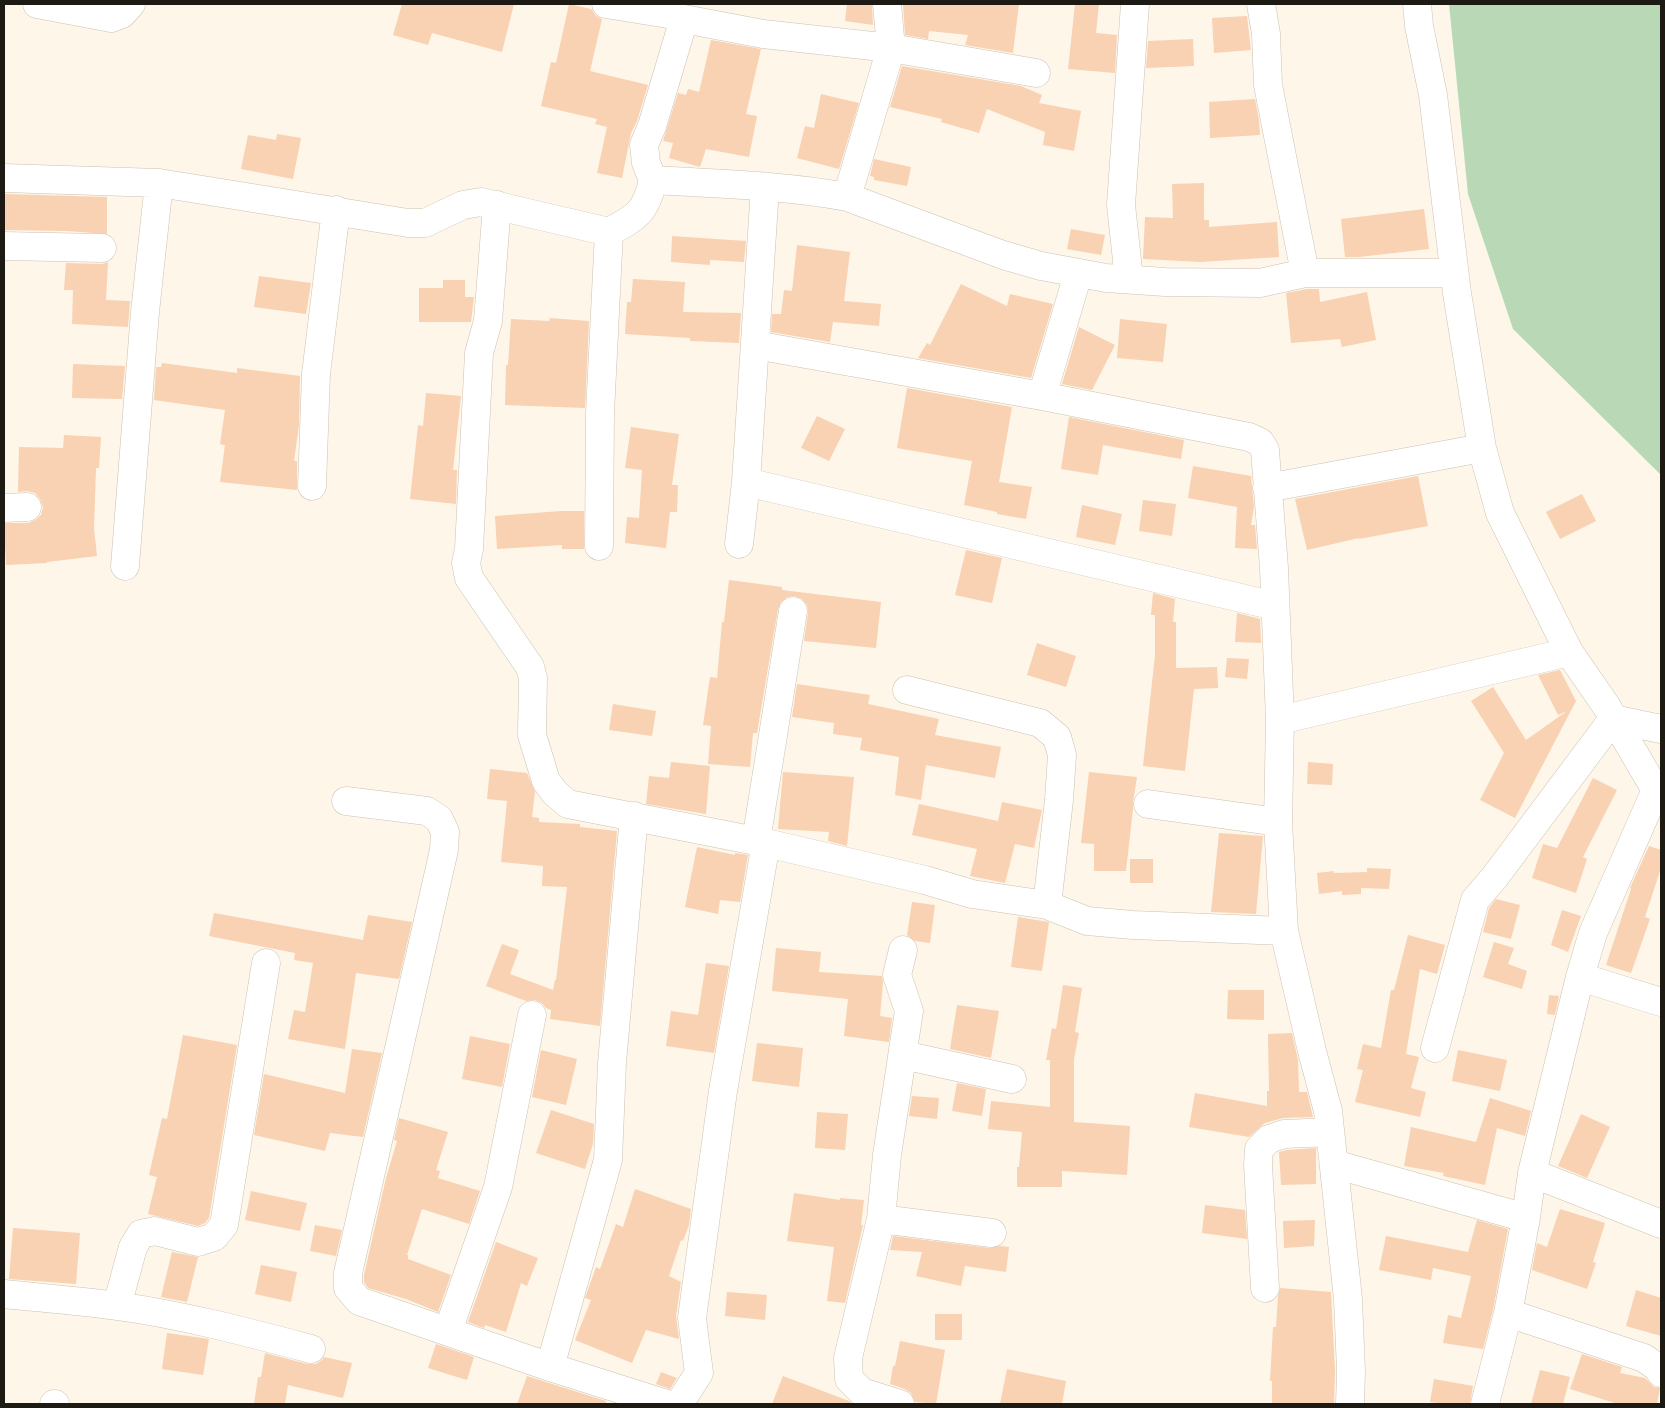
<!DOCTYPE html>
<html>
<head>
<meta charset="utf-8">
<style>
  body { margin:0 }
  #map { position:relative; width:1665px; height:1408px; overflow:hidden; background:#fef6e8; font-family:Ubuntu,sans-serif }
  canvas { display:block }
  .frame { position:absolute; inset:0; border:5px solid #1d1913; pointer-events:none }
</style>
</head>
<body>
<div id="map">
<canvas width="1665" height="1408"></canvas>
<div class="frame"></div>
</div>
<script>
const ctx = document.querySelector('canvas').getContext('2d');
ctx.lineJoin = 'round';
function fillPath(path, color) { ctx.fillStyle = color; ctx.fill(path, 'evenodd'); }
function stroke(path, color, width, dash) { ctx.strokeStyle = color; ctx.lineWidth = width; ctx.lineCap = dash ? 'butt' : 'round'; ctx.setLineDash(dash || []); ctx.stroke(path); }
fillPath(new Path2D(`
  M1449,4H1661V475L1513,329L1468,194Z`), '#b9d9b6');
fillPath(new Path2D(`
  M402,4H514L502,52L432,33L428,45L393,35Z
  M569,4L591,9L596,16L602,19L590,71L648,85L637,121L631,133L622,178L597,173L607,127L595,124L597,119L541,106L551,62L556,63Z
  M847,4H872L873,25L845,21Z
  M903,4H1019L1013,53L965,45L968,35L929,31L928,39L905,35Z
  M1075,4H1099L1096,33L1117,35L1115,73L1068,69Z
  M1247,16L1251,50L1214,53L1212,18Z
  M1193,39L1194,66L1146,68L1148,41Z
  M711,40L761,49L746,114L757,116L749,157L706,149L700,167L669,158L673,143L663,141L678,93L686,95L688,89L699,92Z
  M902,66L1021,86L1042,95L1039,103L1081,111L1074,151L1043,145L1045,132L987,109L979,133L941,122L942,119L890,107Z
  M821,94L859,103L839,169L797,158L805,126L814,128Z
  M1255,99L1259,120L1260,135L1210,138L1209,102Z
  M277,134L301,138L293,179L241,169L248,135L276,140Z
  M874,159L911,167L907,186L874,180V177L870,176Z
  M1204,183V220H1209V227L1277,222L1279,257L1200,262L1143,259L1145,217L1173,218L1172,184Z
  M4,194L107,197V234L67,231L4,230Z
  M1424,209L1429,249L1359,257H1345L1341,219Z
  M1071,229L1105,235L1101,255L1067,249Z
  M672,236L746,241L744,262L710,260V265L671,262Z
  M797,245L850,252L844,301L881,304L879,326L833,322L830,342L771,332L772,314H781L784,290L792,291Z
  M108,262L106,300L130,301L128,327L72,324L73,290H64L66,263L102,264Z
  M259,276L311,283L306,314L254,307Z
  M633,279L685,282L683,312L741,313L739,343L690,341V338L625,334L627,302H631Z
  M443,280H465V297H474L471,322H419V288H443Z
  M961,284L1007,306L1010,294L1053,304L1031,378L918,358L927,343L930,345Z
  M1307,289H1319L1320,302L1367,292L1376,340L1342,347L1340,339L1291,343L1286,293Z
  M550,318L589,321L585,408L505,405L506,365H508L511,319L549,321Z
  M1120,319L1167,324L1163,362L1117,358Z
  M1079,327L1115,345L1092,390L1062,384Z
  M162,363L237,373V368L300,376L299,425L294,461H297V490L220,482L225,445L220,444L225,410L154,400L156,367H161Z
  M73,364L125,366L122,399L72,398Z
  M907,388L1012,407L999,482L1032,487L1026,519L997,514V512L964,505L972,461L897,448Z
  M426,393L461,396L453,470H457L456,504L410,499L418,425L423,426Z
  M817,416L845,429L829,461L801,448Z
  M1069,417L1184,440L1181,459L1103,445L1098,475L1061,469Z
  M631,427L679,434L672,485H678L677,512H670L666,548L625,543L627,517L639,518L642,470L625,468Z
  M64,435L101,437L99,468H96L94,528L97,556L47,562V563L6,565L4,523H28L35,520L41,515L43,507L40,499L35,493L27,491L18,492L19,447L63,448Z
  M1193,466L1251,476L1254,507L1251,525H1255L1257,549L1235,548L1237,507L1188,498Z
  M1418,476L1428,526L1359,539V538L1307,550L1295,499Z
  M1582,494L1596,521L1560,539L1546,512Z
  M1143,500L1176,504L1172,536L1139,531Z
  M1082,505L1122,514L1115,545L1076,537Z
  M561,511H584V549H562V545L497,549L495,516Z
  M966,550L1002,558L992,603L955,595Z
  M729,580L782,587V590L881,602L876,648L804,641L808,613L807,605L802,599L795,596L787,597L781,602L778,609L757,733H753L750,767L708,764L711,726L703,725L710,677L717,678L722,622H724Z
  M1153,593L1175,599L1173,622H1176V668L1217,667L1218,688L1194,689L1185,771L1143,766L1155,655V615H1151Z
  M1237,613L1260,619L1261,643L1235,642Z
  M1037,643L1076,656L1066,687L1027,675Z
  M1227,658L1249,659L1247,679L1225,677Z
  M1560,670L1576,701L1515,818L1480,800L1504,753L1471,701L1493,687L1526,740L1567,711L1558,715L1538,675Z
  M797,684L870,695L868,704L939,719L935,735L1001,747L995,778L926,765L921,800L895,795L899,757L860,750L862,738L833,734L834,723L792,717Z
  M613,704L656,711L652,736L609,730Z
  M671,762L710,766L706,814L646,804L649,776L669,778Z
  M1308,762L1333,764L1332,785L1307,784Z
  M490,769L527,773L535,792L532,817L539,818V822L580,824V827L617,831L600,1026L550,1019L551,1010L546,1008L542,1003L535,1000L526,1001L486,986L502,944L519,950L510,974L553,990L555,980H556L567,887L542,886L543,866L501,862L507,801L487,799Z
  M783,772L854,777L847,846L828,841L829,832L778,829Z
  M1089,772L1137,777L1133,802V809L1126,871H1094V844L1081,843Z
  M1593,778L1617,790L1583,857L1587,859L1576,893L1532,878L1543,844L1557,848Z
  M1002,802L1042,810L1034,848L1015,844L1005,883L970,876L977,849L912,835L919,804L998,821Z
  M1219,833L1263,836L1256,914L1211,912Z
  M1649,846L1661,850V868L1645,917L1650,919L1631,973L1606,965L1631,889L1630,888Z
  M697,847L735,855V853L748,855L740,902L720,900L718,914L685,907Z
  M1130,859H1153V883H1130Z
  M1367,868L1391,869L1389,889L1361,888V894L1342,895V891L1319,894L1317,873L1334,871V873L1367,872Z
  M1496,899L1520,905L1511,939L1483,932L1489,908Z
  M912,902L935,905L930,943L915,941L907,935Z
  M1562,910L1581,916L1568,952L1551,945Z
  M214,913L363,940L368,915L412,922L399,979L356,973L345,1049L288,1039L294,1010L305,1012L313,963L294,960L295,953L209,936Z
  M1018,917L1049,922L1042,971L1011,967Z
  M1408,935L1445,945L1437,974L1420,969L1406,1054L1419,1057L1411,1088L1426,1092L1420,1117L1355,1102L1363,1070L1357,1069L1363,1044L1381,1048L1391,990H1394Z
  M1494,942L1514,948L1508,964L1527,971L1522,989L1483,977Z
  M776,948L821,952L819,972L882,976L883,982L880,1016L892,1018L889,1042L844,1036L848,999L772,991Z
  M706,963L729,966L714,1053L666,1046L671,1011L698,1015Z
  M1063,985L1082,988L1075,1032L1079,1033L1074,1059V1122L1130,1126L1127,1175L1062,1171V1187H1017V1167H1019L1022,1132L988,1129L991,1101L1050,1107V1060H1046L1052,1028L1056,1029Z
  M1228,990H1264V1020L1227,1019Z
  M1549,995L1559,996L1555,1015L1547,1014Z
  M957,1005L999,1011L991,1058L950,1049Z
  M1292,1033L1298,1060L1299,1092H1307L1313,1117L1283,1118L1265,1123L1249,1137L1189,1127L1195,1093L1267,1106V1091H1269L1268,1034Z
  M183,1035L237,1045L209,1218L205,1223L198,1226L148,1214L157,1177L149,1175L162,1118L167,1119Z
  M470,1036L510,1044L502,1087L462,1079Z
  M757,1043L803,1048L799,1087L752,1081Z
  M352,1049L382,1053L363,1137L330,1133L325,1151L254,1135L264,1074L345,1093Z
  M541,1050L577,1059L566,1105L532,1097Z
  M1458,1050L1507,1060L1500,1091L1452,1081Z
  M957,1083L986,1089L982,1116L952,1111Z
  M912,1096L939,1098L937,1119L909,1116Z
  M1490,1098L1531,1111L1525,1136L1497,1128L1485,1185L1443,1176L1444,1173L1404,1166L1411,1127L1476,1142Z
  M551,1110L594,1124L593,1144L585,1169L536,1153Z
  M817,1112L848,1114L845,1150L815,1148Z
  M1581,1114L1610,1127L1587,1178L1558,1166Z
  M399,1118L448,1132L436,1170L440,1171L438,1178L480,1191L469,1224L422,1209L407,1255H408V1259L451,1275L438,1312L406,1299L368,1288L364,1282V1275L386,1178L397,1141L394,1140Z
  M1316,1148V1184L1281,1185L1279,1152L1287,1150Z
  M635,1189L691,1209L689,1225L683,1241L681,1240L669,1276L681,1282L676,1316L679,1339L646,1330L632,1363L575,1340L591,1300L585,1298L596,1267L600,1269L616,1224L623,1227Z
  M251,1191L307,1203L300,1231L245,1220Z
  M794,1193L840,1200V1198L864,1200L861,1225H863L845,1303L827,1301L834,1247L787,1241Z
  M1205,1205L1245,1210L1247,1239L1202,1233Z
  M1560,1209L1605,1223L1593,1262L1596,1263L1587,1289L1532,1270L1537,1243L1547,1247Z
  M1315,1220L1314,1246L1284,1248L1283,1221Z
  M1477,1220L1508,1229L1493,1310L1483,1349L1443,1343L1448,1315L1461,1318L1471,1276L1433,1268L1431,1280L1379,1270L1386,1236L1468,1252Z
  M315,1225L342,1230L336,1256L310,1251Z
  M13,1228L80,1233L76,1284L9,1279Z
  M893,1236L990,1248L1000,1246L1009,1247L1006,1272L965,1266L961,1286L916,1276L922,1252L890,1250Z
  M496,1242L538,1258L527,1286L521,1283L506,1332L485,1325L484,1328L468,1322Z
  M172,1252L198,1257L187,1302L161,1297Z
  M261,1265L297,1272L291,1302L255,1294Z
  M1280,1288L1331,1292L1335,1371L1334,1404H1272V1381H1270L1273,1327H1276L1278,1296Z
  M1636,1290L1661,1298V1336L1626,1326Z
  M727,1292L767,1295L765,1320L725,1316Z
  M935,1314H962V1340H935Z
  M167,1333L209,1339L203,1375L162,1369Z
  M900,1341L945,1350L936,1404L915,1402L911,1393L905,1389L890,1384L893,1366H895Z
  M436,1344L474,1357L467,1380L428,1368Z
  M265,1353L307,1364H316L322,1360L324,1357L352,1363L343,1398L288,1385L285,1404H254L258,1377H261Z
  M1582,1354L1622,1367L1620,1373L1645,1378L1654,1387L1660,1388L1657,1404H1618L1570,1389Z
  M1007,1369L1066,1381L1062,1404H1000Z
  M1540,1370L1570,1377L1563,1404H1531Z
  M661,1372L677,1378L670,1389L656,1384Z
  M527,1376L606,1401V1404H517Z
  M783,1376L849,1401L852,1404H772Z
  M1434,1379L1473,1386L1470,1404H1444L1430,1402Z`), '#f9d1b3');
const minor = new Path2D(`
  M37,4L111,18L122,14L131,4
  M606,4L668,14L684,19L763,34L891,48L1036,73
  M1261,4L1266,34L1268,85L1305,273
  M1417,4L1419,26L1433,95L1457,293L1482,448L1500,513L1569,652L1607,707L1661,799
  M684,19L652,126L644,145L646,163L653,180C718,184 783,185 847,197L1003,255L1041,266L1106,278L1165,282L1260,283L1305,273H1454
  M4,178L159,183L408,223H425L463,205L481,202L609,232C637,217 646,212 653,180
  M765,187L746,482L1275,606
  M847,197L891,48L887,4
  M497,205L488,321L479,353L469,549L466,563L469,578L530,667L533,678L532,735L546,781L555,793L568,804L766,843L925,880L972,894L1047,905L1087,921L1133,925L1284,931
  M4,246L102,248
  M1129,279L1121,205L1135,4
  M755,345L1042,396L1249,437L1260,442L1265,450L1274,568L1280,720L1278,822L1284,931L1312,1051L1328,1111L1348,1299L1351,1371L1350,1404
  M1042,396L1078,274
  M312,486L316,374L336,210
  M1267,488L1482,448
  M4,508L27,507
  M739,544L746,482
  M599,546L600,413L609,232
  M125,566L145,312L159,183
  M907,690L1040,723L1057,737L1062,755L1059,800L1047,905
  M1280,720L1569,652
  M346,801L427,811L439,819L445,832L444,850L348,1273V1288L359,1301L550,1367L667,1404
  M1148,804L1278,822
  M756,841L793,611
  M1580,977L1661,1002
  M1435,1048L1475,900L1494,878L1613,719L1661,729
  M903,1055L1012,1079
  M1334,1164L1526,1218
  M1532,1173L1661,1224
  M881,1219L992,1233
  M1265,1288L1258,1165L1259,1149L1269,1139L1284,1134L1330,1132
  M4,1294C42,1298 80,1301 117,1306C183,1315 247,1332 311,1349
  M117,1306L133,1247L141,1234L155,1231L198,1242L214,1237L224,1225L266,963
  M1508,1313L1644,1358L1657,1367L1661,1373
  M448,1331L498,1187L532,1015
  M550,1367L608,1160L612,1063L634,816
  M54,1404H55
  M679,1404L699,1373L692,1318L723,1091L766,843
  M900,1404L862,1392L849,1379L848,1358L881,1219L887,1155L909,1011L897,975L903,950
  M1485,1404L1508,1313L1526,1218L1532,1173L1580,977L1593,933L1656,790`);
stroke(minor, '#ccc1b1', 29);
stroke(minor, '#fff', 28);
</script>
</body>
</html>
